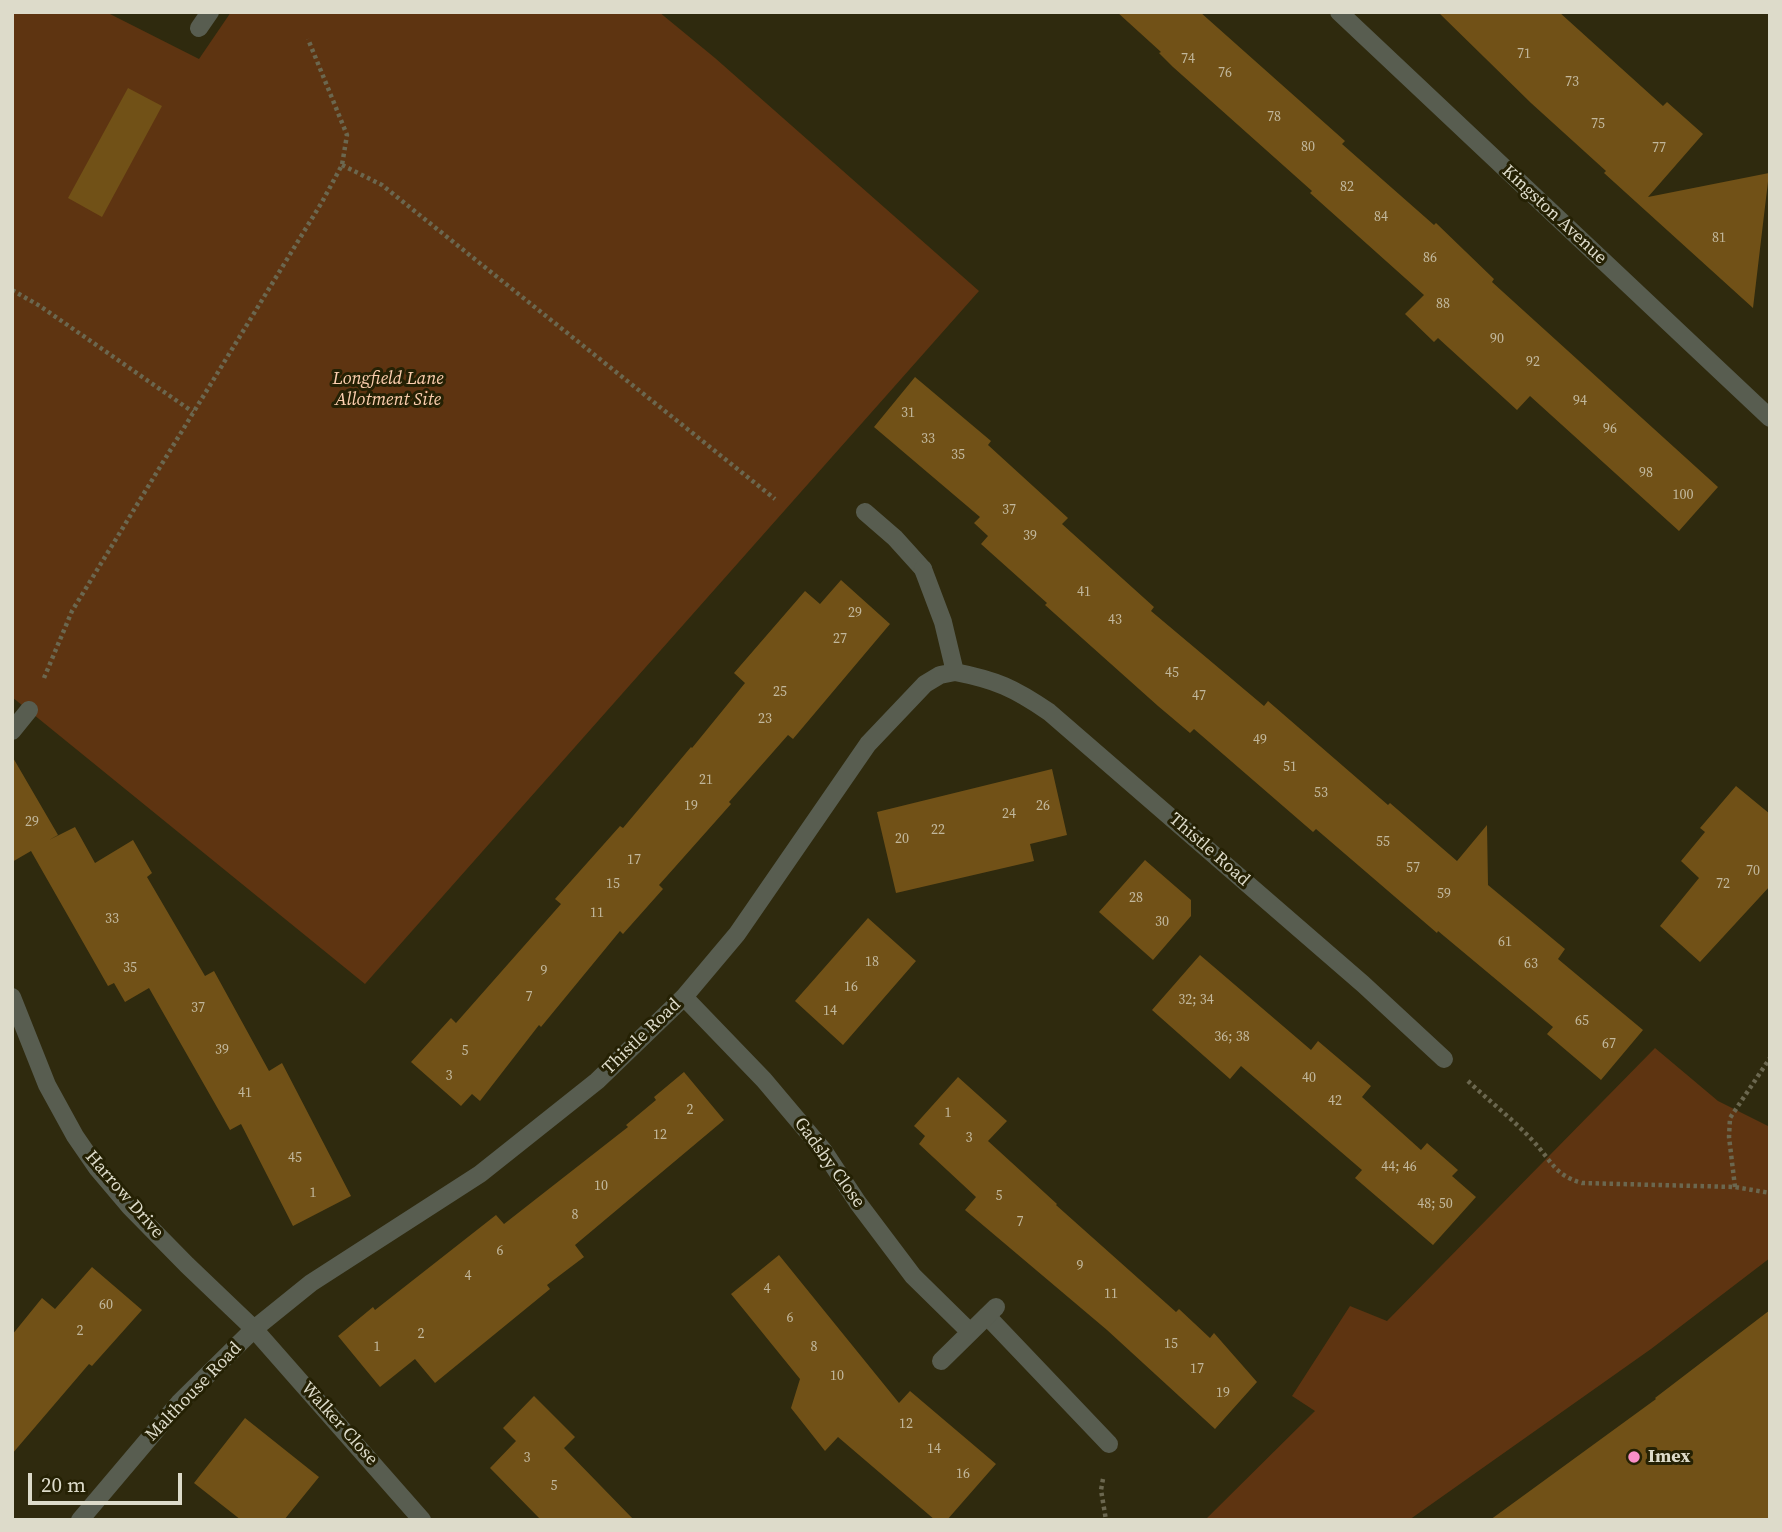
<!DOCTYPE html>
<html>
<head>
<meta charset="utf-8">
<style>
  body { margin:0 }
  #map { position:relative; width:1782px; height:1532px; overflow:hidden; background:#2f2a0e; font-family:"Source Serif 4",serif }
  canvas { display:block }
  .frame { position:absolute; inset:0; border:14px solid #dddbca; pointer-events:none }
  .scale { position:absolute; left:28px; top:1473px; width:154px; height:32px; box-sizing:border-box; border:4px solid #dddbca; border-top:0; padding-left:9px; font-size:21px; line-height:24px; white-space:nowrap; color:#dddbca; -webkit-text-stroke:5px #252104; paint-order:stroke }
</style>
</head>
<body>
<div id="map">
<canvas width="1782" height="1532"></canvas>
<div class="frame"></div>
<div class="scale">20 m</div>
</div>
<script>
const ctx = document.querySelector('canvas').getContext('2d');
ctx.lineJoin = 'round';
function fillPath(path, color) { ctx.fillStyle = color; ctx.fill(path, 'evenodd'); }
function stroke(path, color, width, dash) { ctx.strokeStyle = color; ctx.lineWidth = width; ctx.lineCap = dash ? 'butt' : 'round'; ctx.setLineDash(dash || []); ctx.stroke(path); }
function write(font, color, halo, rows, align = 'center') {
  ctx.font = font + ' "Source Serif 4",serif'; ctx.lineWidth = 6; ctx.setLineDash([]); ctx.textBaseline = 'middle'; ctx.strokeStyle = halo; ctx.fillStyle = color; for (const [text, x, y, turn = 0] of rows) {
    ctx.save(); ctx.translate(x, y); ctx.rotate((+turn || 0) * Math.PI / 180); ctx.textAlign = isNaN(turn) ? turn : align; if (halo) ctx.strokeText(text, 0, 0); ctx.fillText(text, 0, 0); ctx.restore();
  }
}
fillPath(new Path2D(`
  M12,12H106L199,59L231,12H659L715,58L979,291L365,984L12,697Z
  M1655,1048L1718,1101L1770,1127V1258L1651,1349L1409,1520H1205L1315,1411L1292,1396L1350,1306L1387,1321Z`), '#5e3411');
fillPath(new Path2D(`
  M1117,12H1200L1345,141L1342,144L1434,225L1436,223L1494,279L1492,282L1718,487L1679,531L1530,396L1517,410L1438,338L1434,342L1405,314L1424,295L1310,193L1312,191L1173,67L1159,53L1161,52Z
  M1438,12H1559L1663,106L1667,102L1703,134L1648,197L1769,173L1753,308L1604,173L1606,171L1531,103Z
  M128,88L162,106L102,217L68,198Z
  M915,377L991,441L988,445L1068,518L1062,524L1154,607L1151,611L1264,706L1268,701L1388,805L1390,803L1457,861L1487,825L1488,885L1565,949L1558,959L1643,1030L1601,1080L1547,1034L1553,1027L1438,931L1437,933L1316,829L1313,832L1194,729L1190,733L1158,706L1045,605L1047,603L981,544L988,536L974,523L980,517L874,427Z
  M841,580L890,624L793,739L788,735L729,802L731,804L659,885L663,889L623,934L620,931L541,1027L539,1025L480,1101L472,1094L461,1106L411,1062L451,1018L456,1023L561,904L555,899L620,826L623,828L691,747L692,748L745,683L734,673L805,591L820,604Z
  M12,756L58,835L49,840L75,827L95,863L133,840L152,873L147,877L205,976L214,971L269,1071L282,1063L351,1196L293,1226L241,1124L230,1130L149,988L125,1002L114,983L108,986L31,851L12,862Z
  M1052,769L1067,835L1030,844L1034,861L896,893L877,812Z
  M1736,786L1770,814V886L1700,962L1660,926L1699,878L1681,861L1705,832L1700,828Z
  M1145,860L1191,900V916L1153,960L1099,912Z
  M868,918L916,961L843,1045L795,1001Z
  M1200,955L1311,1050L1318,1041L1371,1086L1362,1097L1421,1150L1427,1143L1458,1170L1452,1176L1476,1197L1433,1245L1355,1178L1362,1170L1241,1066L1230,1079L1152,1010Z
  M684,1072L724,1120L575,1245L584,1257L547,1285L550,1289L435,1383L415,1359L380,1387L338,1336L373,1307L375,1310L496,1215L504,1224L628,1127L626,1125L656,1100L654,1097Z
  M958,1077L1007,1121L988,1141L1057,1204L1056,1205L1176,1312L1179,1309L1210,1338L1214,1333L1257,1382L1215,1429L1107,1330L965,1210L976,1197L919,1144L925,1136L914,1126Z
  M779,1255L899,1403L910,1391L996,1464L947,1520H935L838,1437L825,1451L791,1408L800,1379L731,1294Z
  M92,1267L142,1310L92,1366L89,1364L12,1454V1335L42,1298L55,1309Z
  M1770,1310V1520H1490L1656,1399L1655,1398Z
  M534,1396L575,1437L564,1448L634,1520H541L490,1468L516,1441L503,1428Z
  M245,1418L319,1477L284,1520H241L194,1483Z`), '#715117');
stroke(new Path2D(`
  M342,165L382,185L775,499
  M12,290L40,306L193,412
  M44,678L72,611L322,202L342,165L347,135L308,39
  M1468,1081C1489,1101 1514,1120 1533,1141C1552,1161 1554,1175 1582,1183L1735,1187L1770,1193
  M1735,1187L1729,1137L1730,1118L1770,1058
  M1103,1479L1101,1490L1106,1520`), '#6b674f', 4.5, [3.5, 3.5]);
stroke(new Path2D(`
  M199,28L210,12
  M865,512L895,538L923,569
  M12,731L29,710
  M987,1316L1109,1444`), '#585d50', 18);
stroke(new Path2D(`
  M1339,12L1770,418
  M923,569L943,622L955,672C996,680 1014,688 1049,712L1363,984L1444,1059
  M12,997L47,1085L75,1136L97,1168L130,1207L187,1265L254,1329L422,1520
  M684,997L764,1080L823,1150L858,1203L913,1276L970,1332
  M941,1361L996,1307
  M80,1520L179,1403L254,1329L311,1283L480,1174L597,1081L684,997L737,934L868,744L925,684L940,675L955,672`), '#585d50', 18);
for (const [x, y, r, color] of [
  [1634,1457,7,"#fa8fc7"]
]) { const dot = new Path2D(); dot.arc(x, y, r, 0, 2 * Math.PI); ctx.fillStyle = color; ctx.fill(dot); stroke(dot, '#252104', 2.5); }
write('14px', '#c2b89d', null, [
  ["71",1524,54],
  ["74",1188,59],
  ["76",1225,73],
  ["73",1572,82],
  ["78",1274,117],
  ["75",1598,124],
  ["80",1308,147],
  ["77",1659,148],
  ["82",1347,187],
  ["84",1381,217],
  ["81",1719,238],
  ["86",1430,258],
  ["88",1443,304],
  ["90",1497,339],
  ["92",1533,362],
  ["94",1580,401],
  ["31",908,413],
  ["96",1610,429],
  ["33",928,439],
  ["35",958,455],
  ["98",1646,473],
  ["100",1683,495],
  ["37",1009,510],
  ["39",1030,536],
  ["41",1084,592],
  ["29",855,613],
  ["43",1115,620],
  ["27",840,639],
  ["45",1172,673],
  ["25",780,692],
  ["47",1199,696],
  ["23",765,719],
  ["49",1260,740],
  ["51",1290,767],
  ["21",706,780],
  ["53",1321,793],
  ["19",691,806],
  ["26",1043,806],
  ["24",1009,814],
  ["29",32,822],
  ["22",938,830],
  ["20",902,839],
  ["55",1383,842],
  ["17",634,860],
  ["57",1413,868],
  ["70",1753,871],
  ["15",613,884],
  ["72",1723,884],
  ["59",1444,894],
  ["28",1136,898],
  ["11",597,913],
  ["33",112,919],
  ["30",1162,922],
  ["61",1505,942],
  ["18",872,962],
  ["63",1531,964],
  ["35",130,968],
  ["9",544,971],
  ["16",851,987],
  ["7",529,997],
  ["32; 34",1196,1000],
  ["37",198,1008],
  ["14",830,1011],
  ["65",1582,1021],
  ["36; 38",1232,1037],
  ["67",1609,1044],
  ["39",222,1050],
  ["5",465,1051],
  ["3",449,1076],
  ["40",1309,1078],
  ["41",245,1093],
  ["42",1335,1101],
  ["2",690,1110],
  ["1",948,1113],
  ["12",660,1135],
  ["3",969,1138],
  ["45",295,1158],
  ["44; 46",1399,1167],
  ["10",601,1186],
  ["1",313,1193],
  ["5",999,1196],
  ["48; 50",1435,1204],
  ["8",575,1215],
  ["7",1020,1222],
  ["6",500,1251],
  ["9",1080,1266],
  ["4",468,1276],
  ["4",767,1289],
  ["11",1111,1294],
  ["60",106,1305],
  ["6",790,1318],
  ["2",80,1331],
  ["2",421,1334],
  ["15",1171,1344],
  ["1",377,1347],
  ["8",814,1347],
  ["17",1197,1369],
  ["10",837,1376],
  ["19",1223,1393],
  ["12",906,1424],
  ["14",934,1449],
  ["3",527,1458],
  ["16",963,1474],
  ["5",554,1486]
]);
write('18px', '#dddbca', '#252104', [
  ["Kingston Avenue",1554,215,43],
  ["Thistle Road",1209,850,41],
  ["Thistle Road",642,1037,-44],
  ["Gadsby Close",829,1163,54],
  ["Harrow Drive",124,1195,49],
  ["Malthouse Road",194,1392,-46],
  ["Walker Close",339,1424,48]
]);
write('italic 18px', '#fdcfaf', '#252104', [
  ["Longfield Lane",388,379],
  ["Allotment Site",388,400]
]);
write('bold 18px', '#dddbca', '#252104', [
  ["Imex",1648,1457]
], 'left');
</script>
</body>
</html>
